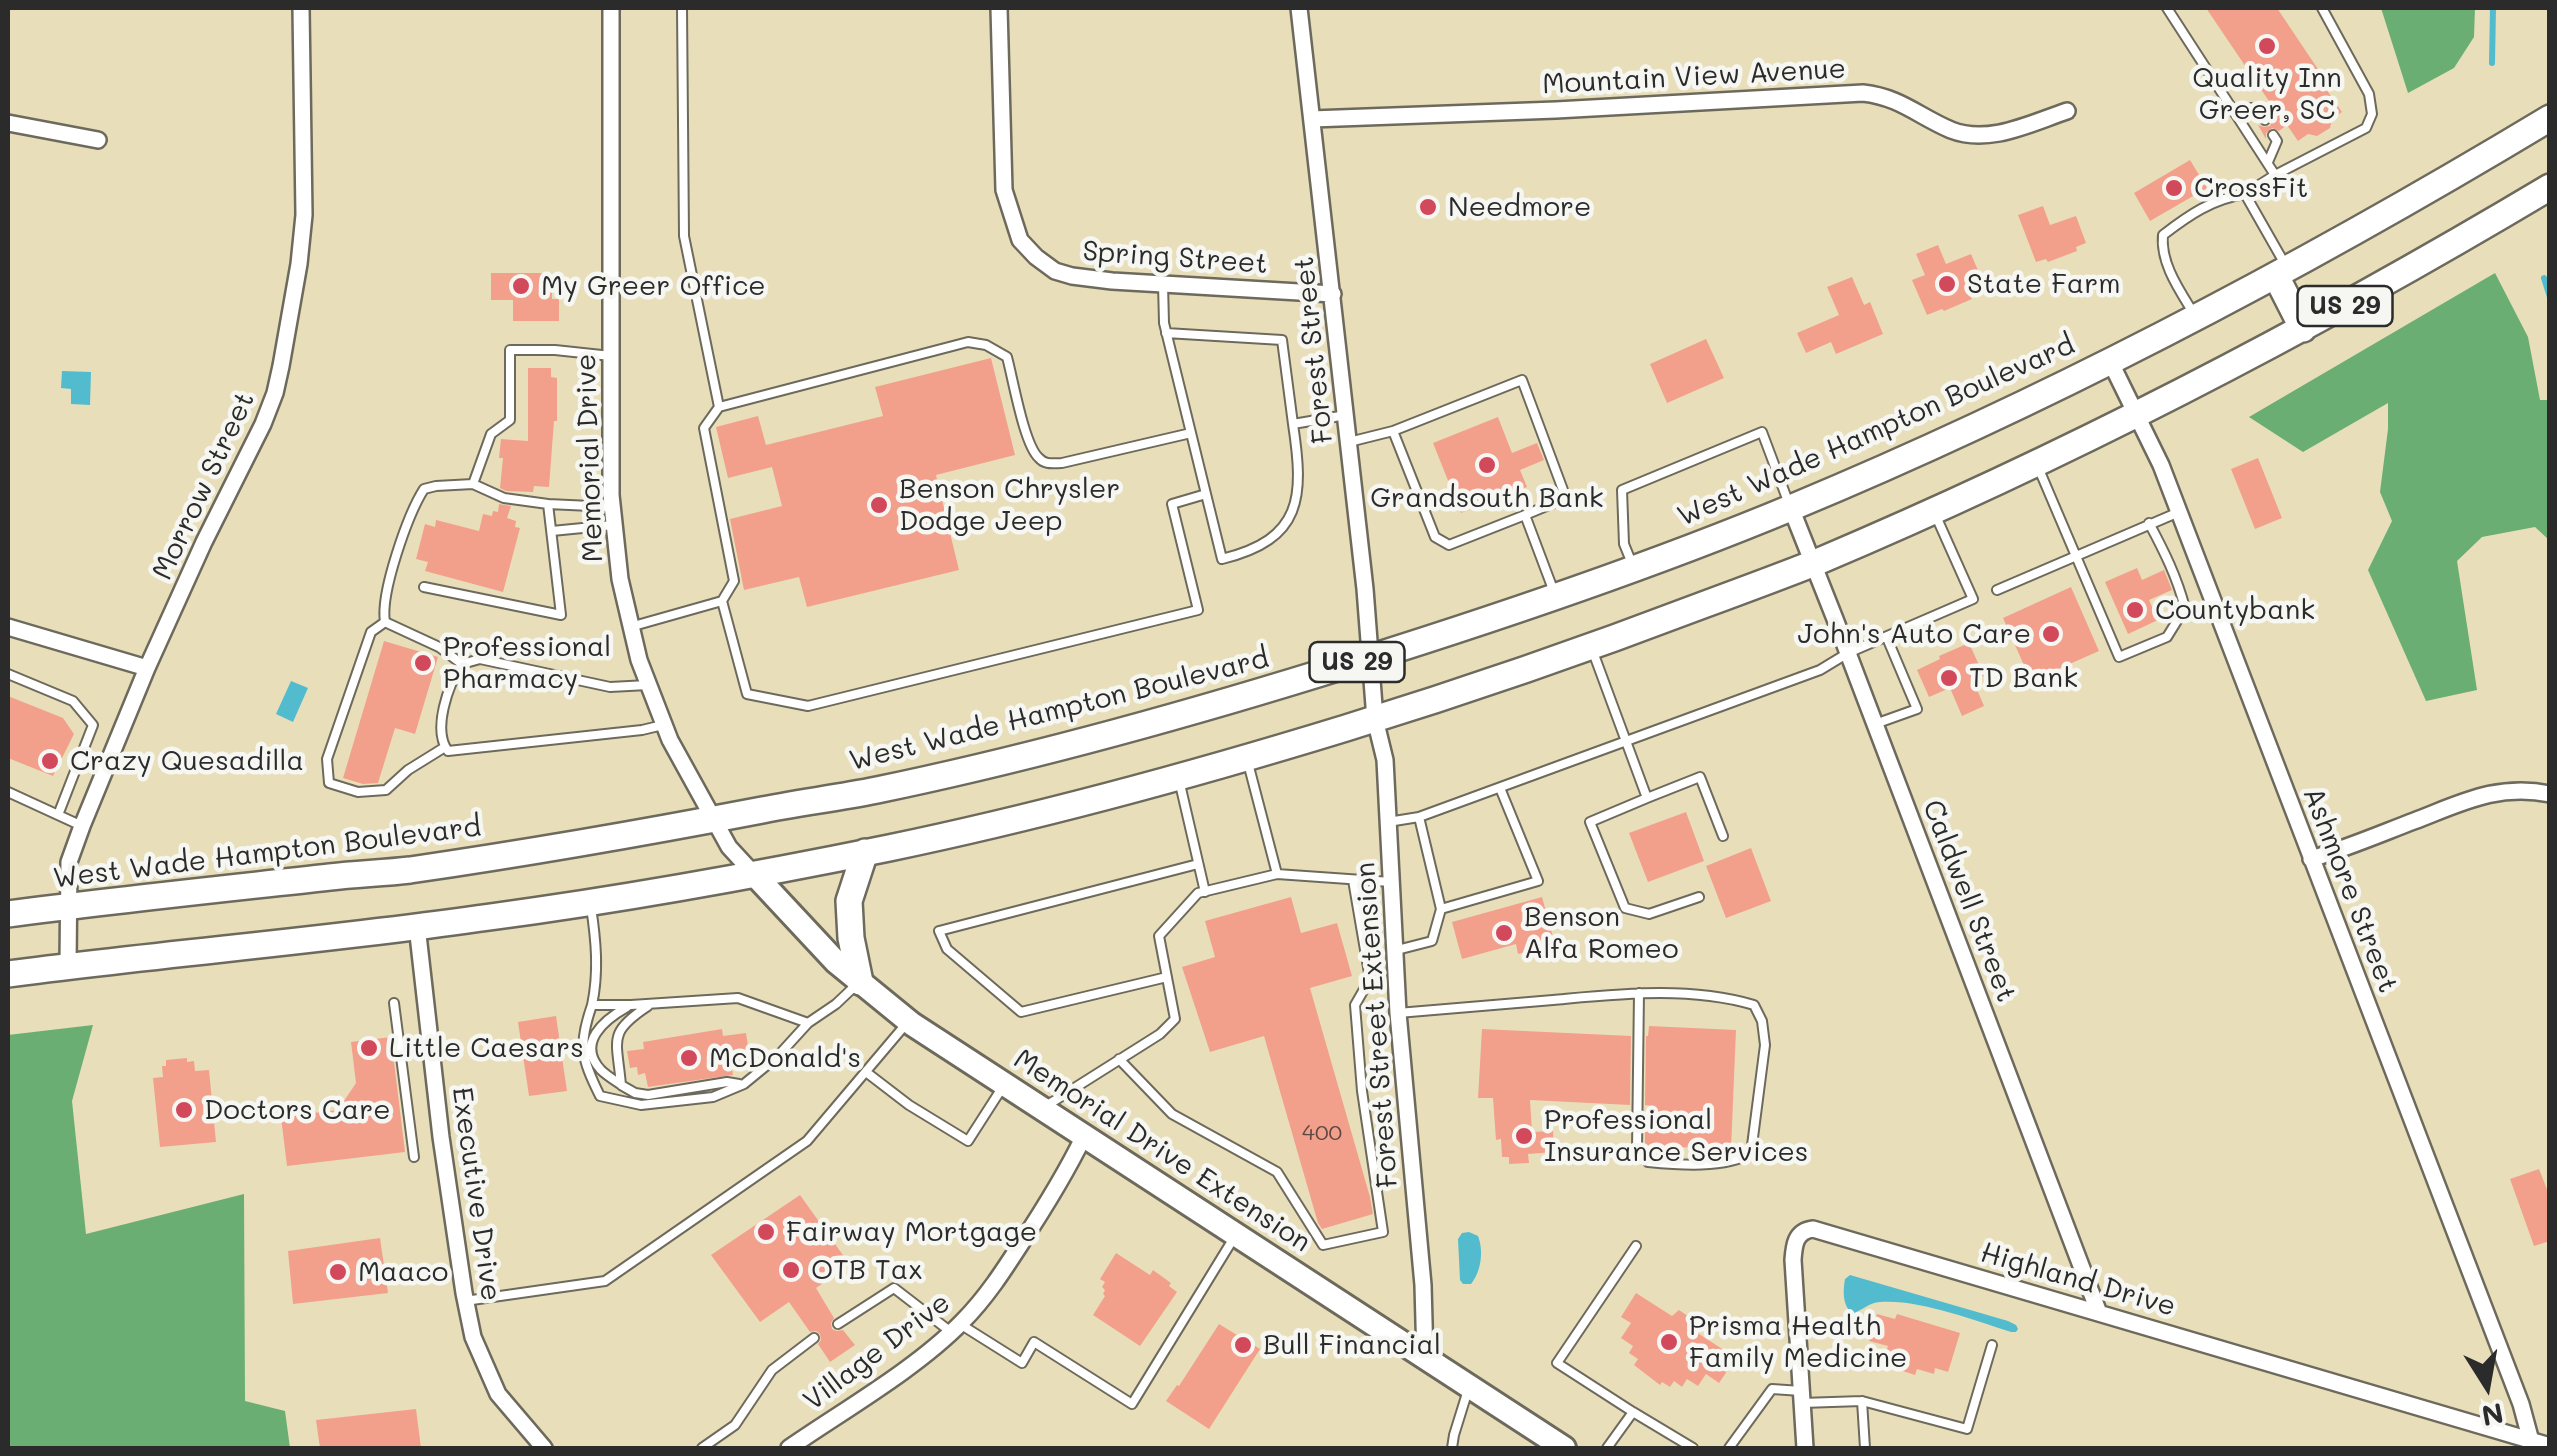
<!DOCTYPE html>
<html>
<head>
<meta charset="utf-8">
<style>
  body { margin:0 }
  #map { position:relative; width:2557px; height:1456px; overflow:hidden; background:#e8dfba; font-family:Mali,sans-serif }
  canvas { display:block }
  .frame { position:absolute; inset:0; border:10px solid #2b2b2b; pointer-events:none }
  .north { position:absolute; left:2437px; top:1336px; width:100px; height:100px; -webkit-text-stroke:8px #f6f6f2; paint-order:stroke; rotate:169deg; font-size:28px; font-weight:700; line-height:40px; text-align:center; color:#2b2b2b }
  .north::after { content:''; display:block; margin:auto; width:35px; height:45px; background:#2b2b2b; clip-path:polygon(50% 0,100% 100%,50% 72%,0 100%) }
</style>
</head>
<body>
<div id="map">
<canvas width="2557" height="1456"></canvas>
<div class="frame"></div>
<div class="north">N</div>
</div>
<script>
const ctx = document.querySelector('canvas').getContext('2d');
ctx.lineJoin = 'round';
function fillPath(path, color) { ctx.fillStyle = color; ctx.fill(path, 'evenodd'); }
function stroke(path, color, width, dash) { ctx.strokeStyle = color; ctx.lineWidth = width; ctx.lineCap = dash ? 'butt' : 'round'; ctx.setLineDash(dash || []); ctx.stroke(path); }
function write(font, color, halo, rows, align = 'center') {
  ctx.font = font + ' Mali,sans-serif'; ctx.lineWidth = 9; ctx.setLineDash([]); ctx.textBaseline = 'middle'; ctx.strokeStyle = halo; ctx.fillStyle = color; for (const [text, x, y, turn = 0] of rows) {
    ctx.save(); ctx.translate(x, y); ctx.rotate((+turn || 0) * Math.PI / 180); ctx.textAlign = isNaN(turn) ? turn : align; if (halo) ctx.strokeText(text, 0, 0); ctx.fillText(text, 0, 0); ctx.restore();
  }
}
fillPath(new Path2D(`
  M2381,8H2475L2474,37L2454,68L2408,93Z
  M2495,273L2528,337L2540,400H2549V540L2535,527L2482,537L2457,561L2477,690L2426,701L2368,570L2392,521L2380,492L2388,429V403L2303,452L2249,417Z
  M93,1025L72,1101L86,1234L244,1194L245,1401L285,1411L290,1448H8V1035Z`), '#6aae73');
fillPath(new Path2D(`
  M62,371L91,372L90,405L71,404V389L61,388Z
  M291,681L308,688L293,722L276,714Z
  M1469,1232L1478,1236C1484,1251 1481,1272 1471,1284H1463L1460,1280L1458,1239L1462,1233Z
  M1850,1275L2008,1321L2016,1325L2018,1329L2016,1332H2011C1973,1320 1919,1299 1880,1302C1870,1302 1861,1311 1852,1314C1842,1304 1843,1291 1845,1279Z`), '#52bcce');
stroke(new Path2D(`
  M2492,63L2493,8
  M2544,278L2550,297`), '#52bcce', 6);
fillPath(new Path2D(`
  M2206,8H2277L2328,84L2324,86L2342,112L2332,119L2330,128L2317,136L2308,134L2298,141L2287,125L2279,131L2272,128L2266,133V139L2258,125L2264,127L2270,126L2272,121L2271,116L2277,113Z
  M2190,160L2207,188L2150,221L2134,193Z
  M2043,206L2050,225L2076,216L2086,243L2076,247L2077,251L2048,262L2046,259L2036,262L2018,215Z
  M1938,245L1946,264L1971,254L1986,289L1970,296L1972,299L1944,311L1942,309L1927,315L1912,280L1925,275L1916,254Z
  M491,273H552V299H559V321H513V300H491Z
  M1852,277L1864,305L1870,302L1883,334L1836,354L1831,342L1806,353L1797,333L1839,315L1827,287Z
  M1706,339L1724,378L1667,403L1650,364Z
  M991,358L1015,455L936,475L959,570L807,607L799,577L744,590L730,519L782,506L772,467L728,478L716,427L758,416L766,445L883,416L875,387Z
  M528,368H551V377L557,378V421H554L549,487L534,486L533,492L506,491L500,488L503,458H499L501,439L528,441Z
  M1498,417L1512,453L1537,443L1544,460L1520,470L1527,487L1461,513L1433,443Z
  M2258,458L2282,518L2255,529L2231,469Z
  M499,504L511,506L507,518L516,521L515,527L520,528L503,592L425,571L428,562L416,559L425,524L435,527L436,520L479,531L483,514L492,516L493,511L498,512Z
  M2137,568L2142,580L2164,570L2172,590L2149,600L2158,620L2128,634L2105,582Z
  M2071,587L2099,651L2031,681L2003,618Z
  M384,641L438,657L415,734L395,728L378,783L363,784L343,778Z
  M1969,643L1984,676L1973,680L1984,706L1962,716L1950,688L1929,697L1917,670L1940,659L1939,656Z
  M8,696L63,718L74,734L53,776L8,758Z
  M1686,812L1704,861L1648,882L1629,833Z
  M1751,848L1771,901L1726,918L1706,866Z
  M1291,897L1301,933L1337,923L1352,976L1310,988L1370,1197L1373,1214L1322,1229L1318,1223L1264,1036L1210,1052L1182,967L1215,957L1205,921Z
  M1542,897L1555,944L1518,954L1516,944L1462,959L1452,922Z
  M556,1016L567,1091L529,1096L518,1022Z
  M1649,1026L1736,1030L1731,1149L1645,1146V1124L1653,1123V1106L1645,1105L1646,1036H1648Z
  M722,1029L723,1036L746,1033L751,1066L732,1069L733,1075L648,1087L645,1073L638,1075L637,1067L630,1068L627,1051L644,1049L643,1042Z
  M1482,1029L1631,1036L1630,1105L1530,1100L1532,1132L1553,1131L1554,1152L1528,1154L1529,1163L1509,1164V1157H1502L1501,1139L1496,1140L1493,1098H1478Z
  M391,1037L405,1152L287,1166L281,1117L338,1110L356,1083L351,1042Z
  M187,1058V1062L194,1061L195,1071L209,1070L216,1142L160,1147L153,1078L163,1077L162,1066H166V1060Z
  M2539,1169L2550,1197V1241L2534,1246L2510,1179Z
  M800,1195L850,1265L816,1288L834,1318L831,1323L832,1329L837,1331L843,1330L855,1345L830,1362L818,1344L821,1340L820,1334L816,1331L810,1332L789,1302L760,1322L711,1255Z
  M380,1238L388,1293L293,1304L288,1251Z
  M1116,1253L1150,1275L1153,1270L1171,1283L1169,1286L1177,1292L1140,1346L1093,1315L1105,1296L1103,1294L1105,1290L1102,1287L1105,1282L1100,1279Z
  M1636,1293L1672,1316L1679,1310L1695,1321L1690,1328L1736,1358L1719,1383L1706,1374L1698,1386L1687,1379L1682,1387L1674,1381L1670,1387L1662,1382L1660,1385L1634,1365L1638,1359L1629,1353L1633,1346L1621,1338L1631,1323L1621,1317Z
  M1877,1314L1895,1319L1897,1314L1960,1333L1948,1372L1935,1368L1934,1374L1917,1369L1915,1375L1897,1369L1899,1363L1884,1358L1888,1346L1869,1341Z
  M1219,1324L1260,1349L1209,1429L1166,1401L1177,1385L1179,1386Z
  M416,1409L421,1448H320L316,1420Z`), '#f2a08c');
const lane = new Path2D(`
  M682,8L684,236L719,407L704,428L734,581L722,601L747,694L808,706L1198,610L1172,504L1206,494L1164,323L1163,284
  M2167,8L2275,175
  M2234,110L2252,108L2265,120
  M2268,162L2277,141L2273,135
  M2286,266L2245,194L2275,175L2366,128L2372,114L2369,94L2322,8
  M2194,314C2180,291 2160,263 2163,235C2189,215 2212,199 2245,194
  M1166,333L1282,340L1293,424
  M719,407L968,342L986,345L1007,357C1013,379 1024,445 1039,458C1045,465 1053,463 1062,463L1191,433
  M1393,431L1522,380L1566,498L1525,515
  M1349,442L1393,431L1435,537L1449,545L1525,515L1554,592
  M2038,467L2119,657L2167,637L2185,608C2177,577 2164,551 2149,523
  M473,484L491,434L510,420V350H555L611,356
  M1206,494L1222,559C1303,539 1304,497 1293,424L1346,415
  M548,504L612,507
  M552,531L613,525
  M1633,566L1624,544L1622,490L1762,432L1789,504
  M1997,590L2179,512
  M385,622C380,593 408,514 424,489L436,486L473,484L504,498L548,504L561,615L424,587
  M630,627L722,601
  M1593,652L1647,798L1590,822L1625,908L1649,914L1699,897
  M8,674L73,701L93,725L58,815
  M648,685L610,687L480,659L462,664C448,685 432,730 448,751L642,730L663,725
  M1875,724L1917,709L1887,638
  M445,747L408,770L386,790L358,792L329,783L327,759L371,632L385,622L439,647L462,664
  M1248,763L1277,874
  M1180,784L1205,892
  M8,792L82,826
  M1647,798L1700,777L1723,836
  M1419,817L1441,909
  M1388,822L1419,817L1820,670L1848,653L1973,599L1935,514
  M591,907C596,940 599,972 592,1005
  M1397,950L1432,941L1441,909L1538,881L1500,788
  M1167,977L1021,1012L947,949L939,931L1198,864
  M394,1003L414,1157
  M648,1006C607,1033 617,1039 621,1085L635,1093L648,1095L727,1082L739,1084
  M1398,1013C1450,1009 1501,1004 1553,1000C1620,994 1688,986 1754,1005L1762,1021L1765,1045L1751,1153C1726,1169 1678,1165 1648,1162L1637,1149L1639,993
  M808,1023L738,998L631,1005H592C578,1045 581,1058 600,1096L641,1105L713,1097L744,1084L777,1057L808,1023L836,1004L856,985
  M1119,1059L1172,1114L1277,1172L1323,1245L1383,1232L1362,1091L1355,1005L1370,979L1353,880
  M866,1072L909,1105L968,1141L1002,1088
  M620,1084C614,1080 606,1075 601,1070C576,1043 604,1020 627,1007
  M1046,1106L1160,1034L1175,1019L1159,936L1198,893L1277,874L1391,882
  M465,1301L605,1281L807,1141L906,1024
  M838,1324L894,1288L951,1332
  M960,1324L1022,1363L1034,1342L1132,1404L1235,1236
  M1862,1401L1865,1448
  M1802,1403L1862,1401L1967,1429L1992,1345
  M1633,1412L1693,1448
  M702,1448L735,1425L772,1370L814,1338
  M1452,1448L1454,1435L1468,1390
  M1607,1448L1633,1412L1557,1363L1636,1246
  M1729,1448L1772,1389L1801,1391`);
const street = new Path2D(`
  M611,8V495L620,579L639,660L670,740L729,847L753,873
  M999,8L1004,190L1020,240L1036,257L1055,271L1072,276L1112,281L1333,294
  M1299,8L1365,589L1375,719L1385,760L1398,1013L1423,1285L1425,1359
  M1312,119L1556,110L1863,93C1900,97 1918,116 1951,130C1989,145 2031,123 2067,111
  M8,123L98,140
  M2110,361L2161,465L2521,1404L2531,1441
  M1791,508L1835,619L2099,1313
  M8,627L147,668
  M2311,859C2347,848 2380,834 2414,821C2461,803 2498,783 2550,794
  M417,926L441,1137L464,1293L473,1337L498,1394L544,1448
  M68,966L69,862L82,826L147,668L204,542L263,424L275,393L281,366L299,264L304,215L301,8
  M789,1448C844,1410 916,1369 962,1322C986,1298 1004,1270 1022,1242C1045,1207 1066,1173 1084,1136
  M1805,1448L1793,1260C1794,1246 1795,1231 1813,1229L2550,1446`);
const secondary = new Path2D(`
  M753,873L836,962L912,1024L1564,1448`);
const primary = new Path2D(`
  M2276,276L2303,329
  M8,914C115,900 222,889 330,877C357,874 384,873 410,870C527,853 642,833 757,811C797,803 837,798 877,790C1027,759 1175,718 1321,673C1480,624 1639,571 1793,507C2055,398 2306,265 2550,118
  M8,974C168,953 330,940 490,917C624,899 757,875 889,848C1043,816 1196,774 1346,728C1466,691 1585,650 1703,605C1741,591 1779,577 1817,562C2070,455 2314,328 2550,187
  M860,982L851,938L849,901L865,852`);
stroke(lane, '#6d6a5d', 12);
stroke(street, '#6d6a5d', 20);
stroke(secondary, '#6d6a5d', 28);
stroke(primary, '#6d6a5d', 30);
stroke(lane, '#fff', 8);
stroke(street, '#fff', 15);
stroke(secondary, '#fff', 22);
stroke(primary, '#fff', 25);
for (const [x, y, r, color] of [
  [2267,46,10,"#d1495b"],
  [2174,188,10,"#d1495b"],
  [1428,207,10,"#d1495b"],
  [1947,284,10,"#d1495b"],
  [521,286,10,"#d1495b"],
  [1487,465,10,"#d1495b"],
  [879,505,10,"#d1495b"],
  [2135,610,10,"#d1495b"],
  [2051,634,10,"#d1495b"],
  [423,663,10,"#d1495b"],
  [1949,678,10,"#d1495b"],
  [50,761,10,"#d1495b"],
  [1504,933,10,"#d1495b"],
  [369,1048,10,"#d1495b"],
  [689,1058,10,"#d1495b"],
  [184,1110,10,"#d1495b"],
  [1524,1136,10,"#d1495b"],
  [766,1232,10,"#d1495b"],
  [791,1270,10,"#d1495b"],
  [338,1272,10,"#d1495b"],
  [1669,1342,10,"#d1495b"],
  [1243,1345,10,"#d1495b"]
]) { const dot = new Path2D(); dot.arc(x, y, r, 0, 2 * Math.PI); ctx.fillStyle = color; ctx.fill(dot); stroke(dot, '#f6f6f2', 4); }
write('22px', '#5d4843', null, [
  ["400",1322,1133]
]);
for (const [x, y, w] of [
  [2345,306,95],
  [1357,662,95]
]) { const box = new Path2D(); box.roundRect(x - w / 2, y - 20, w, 40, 8); ctx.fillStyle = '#f6f6f2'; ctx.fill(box); stroke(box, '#2b2b2b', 2.5); }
write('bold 25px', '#2b2b2b', null, [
  ["US 29",2345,306],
  ["US 29",1357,662]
]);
write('28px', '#2b2b2b', '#f6f6f2', [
  ["Mountain View Avenue",1694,77,-3],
  ["Spring Street",1175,258,4],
  ["Forest Street",1314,350,-96],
  ["West Wade Hampton Boulevard",1876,431,-24],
  ["Memorial Drive",590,458,-92],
  ["Morrow Street",204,486,-65],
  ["West Wade Hampton Boulevard",1059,710,-14],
  ["West Wade Hampton Boulevard",267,853,-7],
  ["Ashmore Street",2350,890,69],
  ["Caldwell Street",1969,901,69],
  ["Forest Street Extension",1377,1025,-94],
  ["Memorial Drive Extension",1162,1151,33],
  ["Executive Drive",476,1194,82],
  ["Highland Drive",2078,1280,16],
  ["Village Drive",877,1352,-37]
]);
write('28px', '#2b2b2b', '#f6f6f2', [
  ["Quality Inn",2267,78,"center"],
  ["Greer, SC",2267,110,"center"],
  ["CrossFit",2194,188],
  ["Needmore",1448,207],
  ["State Farm",1967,284],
  ["My Greer Office",541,286],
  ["Benson Chrysler",899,489],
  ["Dodge Jeep",899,521],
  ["Grandsouth Bank",1487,498,"center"],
  ["Countybank",2155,610],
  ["John's Auto Care",2031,634,"right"],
  ["Professional",443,647],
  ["Pharmacy",443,679],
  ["TD Bank",1969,678],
  ["Crazy Quesadilla",70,761],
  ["Benson",1524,917],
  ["Alfa Romeo",1524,949],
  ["Little Caesars",389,1048],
  ["McDonald's",709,1058],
  ["Doctors Care",204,1110],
  ["Professional",1544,1120],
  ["Insurance Services",1544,1152],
  ["Fairway Mortgage",786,1232],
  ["OTB Tax",811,1270],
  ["Maaco",358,1272],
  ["Prisma Health",1689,1326],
  ["Family Medicine",1689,1358],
  ["Bull Financial",1263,1345]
], 'left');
</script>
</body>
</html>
